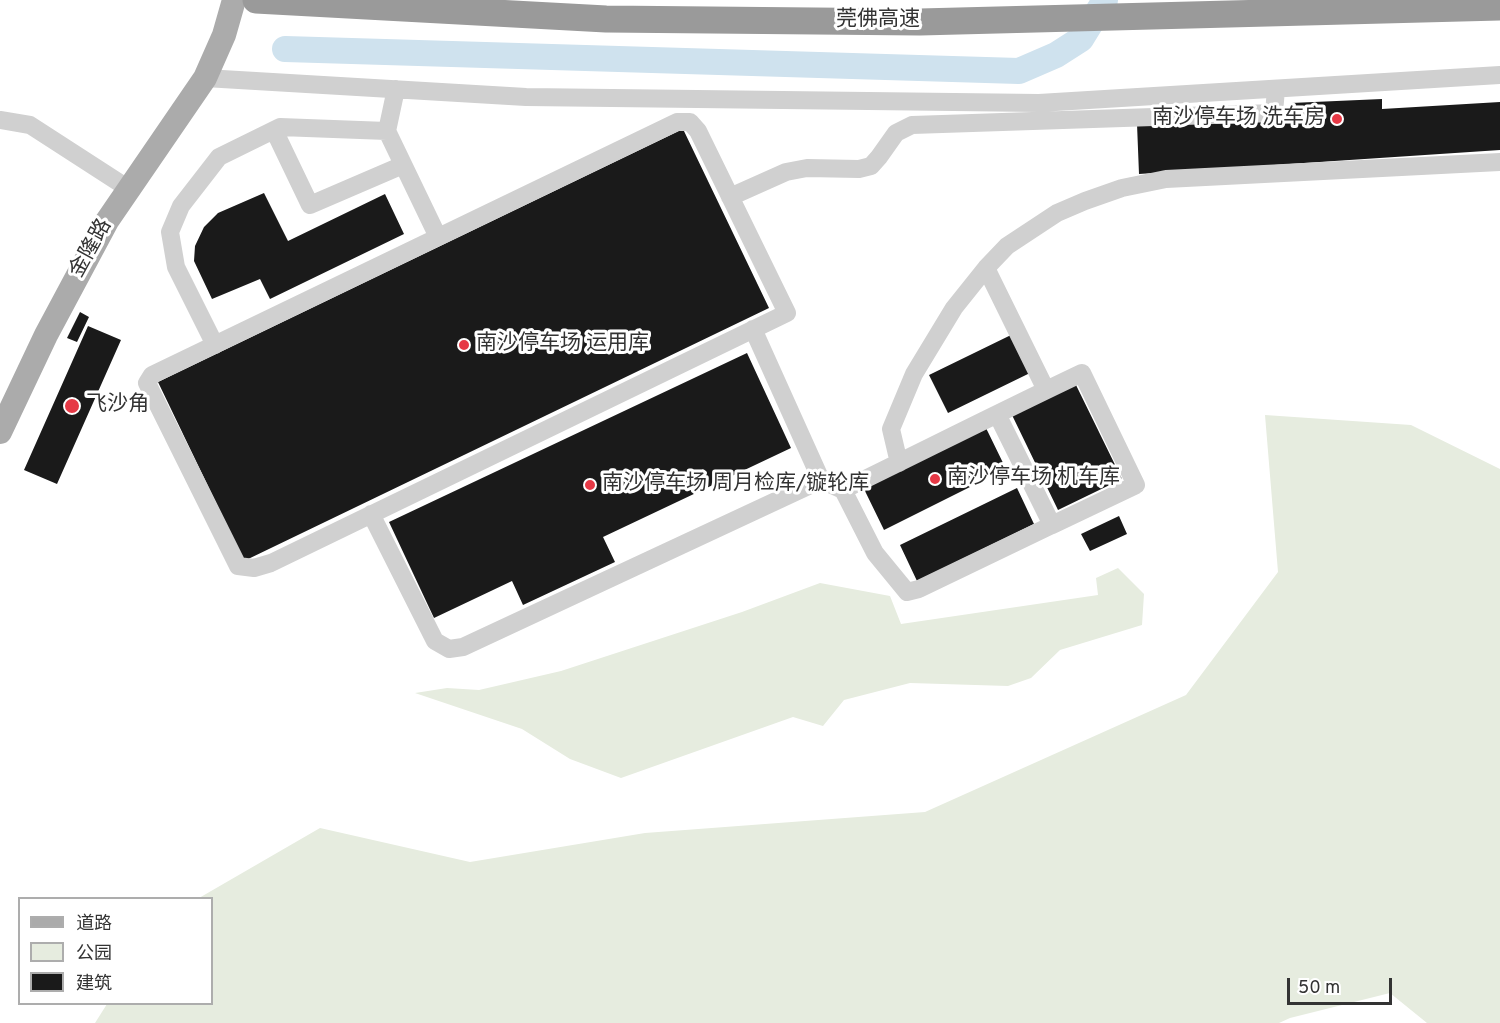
<!DOCTYPE html>
<html>
<head>
<meta charset="utf-8">
<style>
  body { margin:0 }
  #map { position:relative; width:1500px; height:1023px; overflow:hidden; background:#fff; font-family:Overpass,"Noto Sans SC",sans-serif }
  canvas { display:block }
  .legend { position:absolute; left:18px; top:897px; width:195px; height:108px; box-sizing:border-box; background:#fff; border:2px solid #adadad; margin:0; padding:8px 10px; list-style:none; font-size:18px; color:#333 }
  .legend li { display:flex; align-items:center; gap:12px; height:30px }
  .legend b { width:30px; border:2px solid #adadad }
  .scale { position:absolute; left:1287px; top:978px; width:105px; height:27px; box-sizing:border-box; border:3px solid #333; border-top:0; padding-left:8px; font-size:18px; line-height:21px; white-space:nowrap; color:#333; -webkit-text-stroke:4px #fff; paint-order:stroke }
</style>
</head>
<body>
<div id="map">
<canvas width="1500" height="1023"></canvas>
<ul class="legend">
<li><b style="height:8px;background:#ababab"></b>道路</li>
<li><b style="height:16px;background:#e6ecdf"></b>公园</li>
<li><b style="height:16px;background:#1a1a1a"></b>建筑</li>
</ul>
<div class="scale">50 m</div>
</div>
<script>
const ctx = document.querySelector('canvas').getContext('2d');
ctx.lineJoin = 'round';
function fillPath(path, color) { ctx.fillStyle = color; ctx.fill(path, 'evenodd'); }
function stroke(path, color, width, dash) { ctx.strokeStyle = color; ctx.lineWidth = width; ctx.lineCap = dash ? 'butt' : 'round'; ctx.setLineDash(dash || []); ctx.stroke(path); }
function write(font, color, halo, rows, align = 'center') {
  ctx.font = font + ' Overpass,"Noto Sans SC",sans-serif'; ctx.lineWidth = 6; ctx.setLineDash([]); ctx.textBaseline = 'middle'; ctx.strokeStyle = halo; ctx.fillStyle = color; for (const [text, x, y, turn = 0] of rows) {
    ctx.save(); ctx.translate(x, y); ctx.rotate((+turn || 0) * Math.PI / 180); ctx.textAlign = isNaN(turn) ? turn : align; if (halo) ctx.strokeText(text, 0, 0); ctx.fillText(text, 0, 0); ctx.restore();
  }
}
fillPath(new Path2D(`
  M1265,415L1411,425L1500,469V1023H1427L1390,993L1290,1018L1279,1023H95L107,1004H212V898H199L320,828L470,862L645,833L925,812L1186,695L1278,572Z
  M1118,568L1144,594L1142,625L1060,650L1031,678L1008,686L910,683L844,700L823,726L793,717L621,778L570,759L522,729L415,693L447,688L479,690L561,671L742,612L820,583L890,596L901,624L1098,595L1096,578Z`), '#e6ecdf');
stroke(new Path2D(`
  M285,49L1019,71L1056,55L1081,39L1105,0`), '#cfe2ee', 26);
fillPath(new Path2D(`
  M1382,99V109L1500,102V150L1139,174L1137,124L1261,107H1292L1291,103Z
  M683,129L769,308L244,561L158,382Z
  M264,193L288,241L385,194L404,234L270,299L260,279L212,299L194,261L195,246L204,227L218,213Z
  M80,312L89,317L77,342L67,338Z
  M88,326L121,340L57,484L24,470Z
  M1011,335L1030,373L948,413L929,375Z
  M747,353L791,448L603,537L615,562L523,605L512,581L434,618L389,522Z
  M1076,385L1122,479L1058,510L1012,415Z
  M986,428L1006,469L884,530L864,489Z
  M1017,488L1034,524L917,581L900,545Z
  M1119,516L1127,534L1090,551L1081,534Z`), '#1a1a1a');
stroke(new Path2D(`
  M205,78L526,97L1039,103L1500,75
  M396,89L387,131L438,237
  M0,120L30,125L129,189
  M677,122H690L698,131L787,313L271,563L254,568L238,566L147,383L152,375Z
  M274,130L310,205L403,165
  M730,197L786,172L807,168L859,169L871,166L879,157L896,133L912,125L1274,113L1276,89
  M986,268L1046,390
  M215,345L176,267L170,232L181,206L219,157L280,127L387,131
  M899,463L891,429L914,374L954,308L986,268L1007,246L1057,213L1085,201L1122,188L1166,179L1500,162
  M821,480L843,490C923,451 1002,411 1082,373L1136,485L1052,525L997,414
  M843,490L875,553L907,592L919,589L1052,525
  M371,514L435,641L449,649L463,647L821,480L753,329`), '#d0d0d0', 18);
stroke(new Path2D(`
  M0,432L46,335L107,221L205,78L224,35L234,0`), '#ababab', 24);
stroke(new Path2D(`
  M256,0L606,19L920,22L1500,7`), '#9a9a9a', 27);
for (const [x, y, r, color] of [
  [1337,119,6,"#e63946"],
  [464,345,6,"#e63946"],
  [72,406,8,"#e63946"],
  [935,479,6,"#e63946"],
  [590,485,6,"#e63946"]
]) { const dot = new Path2D(); dot.arc(x, y, r, 0, 2 * Math.PI); ctx.fillStyle = color; ctx.fill(dot); stroke(dot, '#fff', 2); }
write('21px', '#333', '#fff', [
  ["莞佛高速",878,21],
  ["金隆路",92,249,-61]
]);
write('21px', '#333', '#fff', [
  ["南沙停车场 洗车房",1325,119,"right"],
  ["南沙停车场 运用库",476,345],
  ["飞沙角",86,406],
  ["南沙停车场 机车库",947,479],
  ["南沙停车场 周月检库/镟轮库",602,485]
], 'left');
</script>
</body>
</html>
